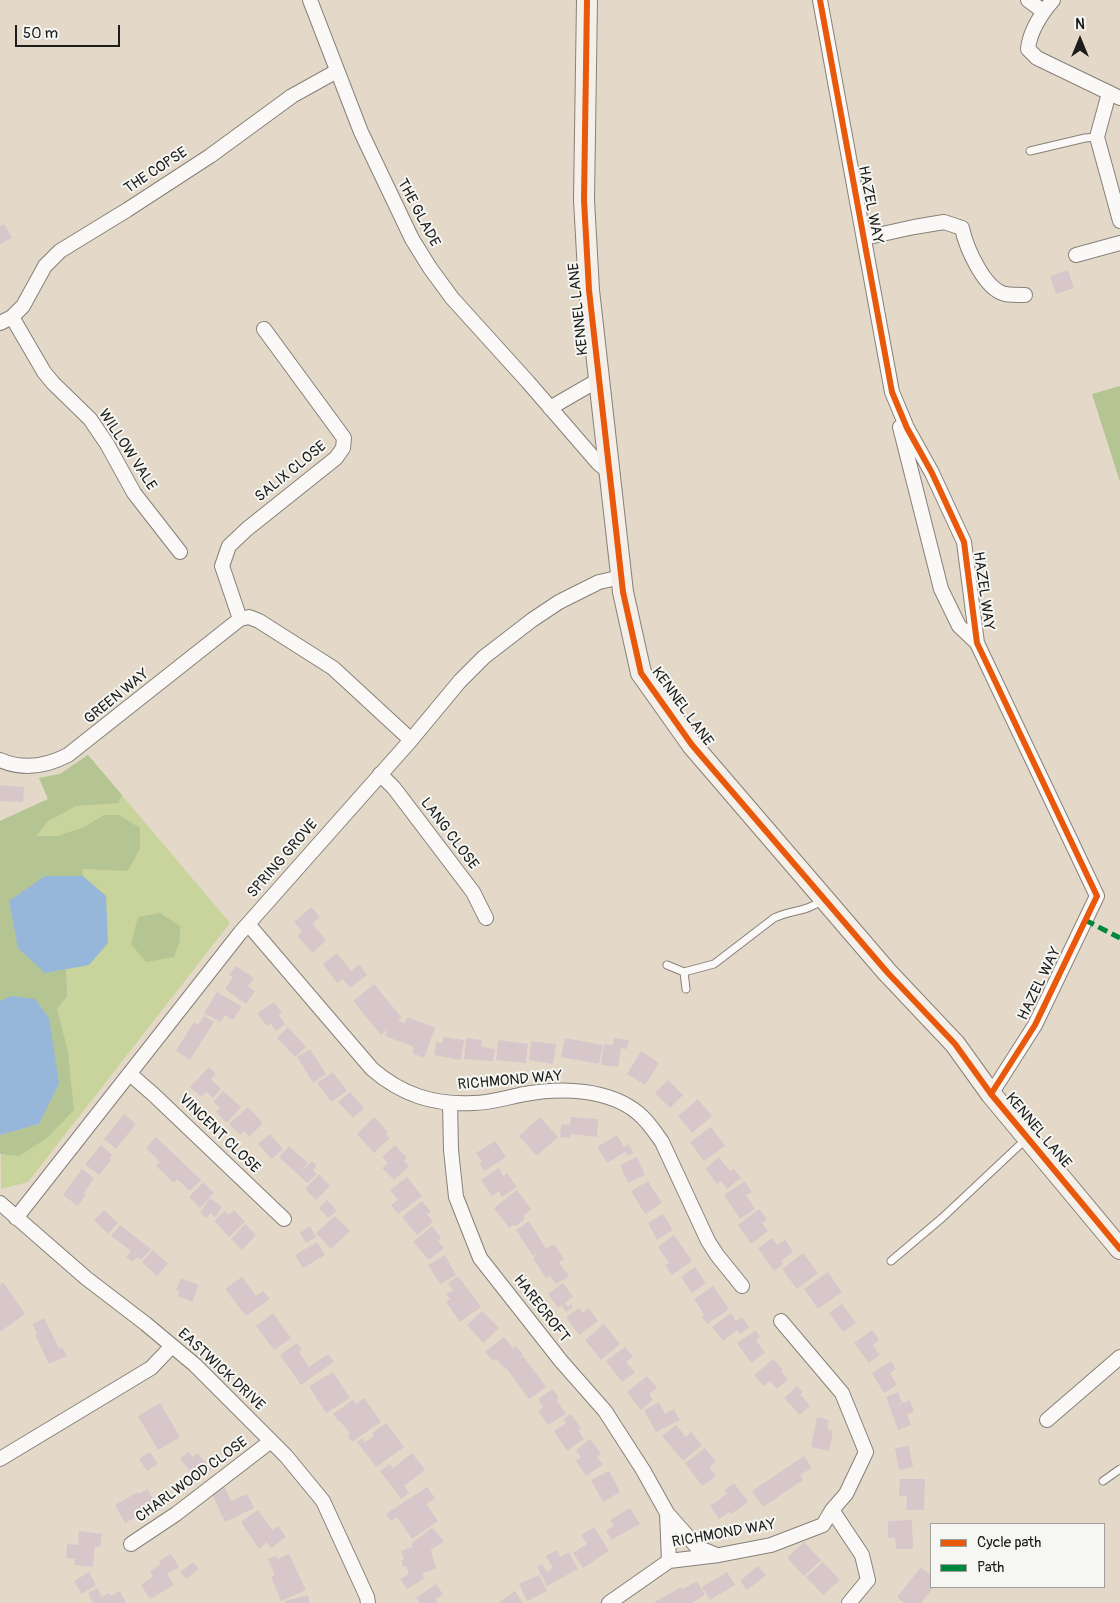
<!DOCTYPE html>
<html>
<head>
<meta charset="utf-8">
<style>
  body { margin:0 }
  #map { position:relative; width:1120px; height:1603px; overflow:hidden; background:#e4d9c8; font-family:Pangolin,sans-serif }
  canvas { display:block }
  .legend { position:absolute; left:930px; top:1523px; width:175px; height:65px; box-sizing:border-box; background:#f6f6f2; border:1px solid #9f9f9c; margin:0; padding:6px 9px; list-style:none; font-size:15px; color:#1c1c1c }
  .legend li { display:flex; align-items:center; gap:10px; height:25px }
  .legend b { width:25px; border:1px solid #9f9f9c }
  .north { position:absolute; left:1055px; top:15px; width:50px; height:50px; -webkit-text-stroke:4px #f6f6f2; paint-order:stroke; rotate:0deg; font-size:14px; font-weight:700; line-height:20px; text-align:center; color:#1c1c1c }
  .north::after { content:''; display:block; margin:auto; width:18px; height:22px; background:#1c1c1c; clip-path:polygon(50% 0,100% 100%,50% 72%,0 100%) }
  .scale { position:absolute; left:15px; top:25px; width:105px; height:22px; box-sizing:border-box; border:2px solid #1c1c1c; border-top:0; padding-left:6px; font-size:15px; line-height:18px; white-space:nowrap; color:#1c1c1c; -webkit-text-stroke:4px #f6f6f2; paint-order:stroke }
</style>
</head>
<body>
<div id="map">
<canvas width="1120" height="1603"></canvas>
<ul class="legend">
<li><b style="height:6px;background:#e8590c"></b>Cycle path</li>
<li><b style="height:6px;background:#00873e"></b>Path</li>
</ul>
<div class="north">N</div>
<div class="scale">50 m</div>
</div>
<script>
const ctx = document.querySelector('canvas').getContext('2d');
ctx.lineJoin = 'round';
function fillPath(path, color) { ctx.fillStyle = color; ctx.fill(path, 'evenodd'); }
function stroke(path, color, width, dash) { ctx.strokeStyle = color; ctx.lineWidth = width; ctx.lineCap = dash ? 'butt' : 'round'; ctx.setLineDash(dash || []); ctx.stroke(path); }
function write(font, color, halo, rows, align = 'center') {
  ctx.font = font + ' Pangolin,sans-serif'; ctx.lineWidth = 4; ctx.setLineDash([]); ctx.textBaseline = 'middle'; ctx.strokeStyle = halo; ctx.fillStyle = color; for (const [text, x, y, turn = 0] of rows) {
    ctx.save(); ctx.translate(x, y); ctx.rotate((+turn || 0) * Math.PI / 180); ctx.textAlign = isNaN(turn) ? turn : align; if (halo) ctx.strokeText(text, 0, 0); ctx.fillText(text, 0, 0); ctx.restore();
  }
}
fillPath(new Path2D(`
  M88,755L230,923L28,1182L1,1189L0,821L48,799L39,778L60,774Z`), '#c8d49b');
fillPath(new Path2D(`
  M1120,386V482L1092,394Z
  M88,755L122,795L118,803L76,806L48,821L36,836H58L84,827L104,815H119L140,828V848L128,871L82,869L83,876H46L45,973L66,969L67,996L57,1009L68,1052L74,1110L47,1138L19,1156L0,1154V1135L39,1124L11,996L0,1001V821L48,799L39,778L60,774Z
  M160,913L180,926V941L174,957L146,962L131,944L138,917Z`), '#b4c493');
fillPath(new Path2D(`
  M45,876H83L106,896L108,943L89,965L45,973L18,948L9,901Z
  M11,996L35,999L49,1018L59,1083L39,1124L0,1135V1001Z`), '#97b7da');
fillPath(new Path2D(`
  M4,224L12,238L0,244V226Z
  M1068,270L1074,288L1056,294L1050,276Z
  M0,785L24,787L23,802L0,801Z
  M311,907L320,917L312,924L326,940L313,953L297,936L302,931L294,922Z
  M337,953L351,971L359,964L367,975L350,988L343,979L337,983L323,964Z
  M236,966L254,978L248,986L255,991L246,1004L225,989L233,977L229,975Z
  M374,984L402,1018L398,1021L405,1023L407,1017L435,1028L424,1058L412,1053L414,1047L385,1036L388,1029L381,1035L353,1001Z
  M217,992L242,1007L233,1020L225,1015L221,1022L204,1013Z
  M274,1002L282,1013L279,1015L285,1024L276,1031L271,1024L267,1026L257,1013Z
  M204,1016L214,1022L190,1060L176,1051L194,1022L198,1025Z
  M288,1027L306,1047L295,1057L277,1038Z
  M443,1037L464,1040L461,1060L434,1055L436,1042L442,1043Z
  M466,1038L482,1040L481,1054L482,1047L495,1049L493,1061L464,1059Z
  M565,1038L603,1045L599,1064L561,1057Z
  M614,1038L629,1040L627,1049L621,1048L618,1067L601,1065L604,1044L613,1045Z
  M498,1040L528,1044L526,1063L496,1060Z
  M531,1041L556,1044L553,1064L529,1060Z
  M310,1049L326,1074L313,1083L297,1057Z
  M641,1051L659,1063L645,1085L627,1074Z
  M209,1067L216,1074L211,1079L221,1089L213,1098L206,1092L201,1097L190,1087Z
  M333,1072L347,1091L331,1102L317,1083Z
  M668,1080L683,1095L670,1108L655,1093Z
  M223,1091L241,1107L227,1123L216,1112L220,1108L213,1102Z
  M350,1092L364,1108L353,1118L338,1102Z
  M698,1099L712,1116L692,1133L678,1116Z
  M248,1107L263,1123L249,1137L244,1131L240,1135L229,1124Z
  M124,1114L136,1124L116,1149L104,1139Z
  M374,1117L388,1132L386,1134L390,1138L374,1153L357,1134Z
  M540,1117L558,1137L537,1156L519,1136Z
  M571,1117L598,1119L597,1137L571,1134L570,1138L560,1137L561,1124L570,1125Z
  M711,1127L725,1146L704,1161L690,1142Z
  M270,1134L283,1149L272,1159L258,1144Z
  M617,1135L624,1147L628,1144L634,1153L628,1156L625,1152L607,1163L597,1147Z
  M156,1137L201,1180L190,1191L177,1179L174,1183L156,1166L160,1162L146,1148Z
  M495,1141L506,1157L484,1171L479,1163L482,1162L476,1153Z
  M101,1145L112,1155L110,1158L111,1160L99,1175L85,1164Z
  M395,1145L407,1158L404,1161L409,1166L394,1180L382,1168L388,1163L382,1157Z
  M289,1146L308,1163L302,1171L312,1161L317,1166L313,1170L317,1174L307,1183L279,1157Z
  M637,1157L645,1175L628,1183L620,1165Z
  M719,1157L730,1171L734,1169L741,1178L727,1189L721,1181L717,1184L705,1169Z
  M499,1168L503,1176L507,1173L517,1187L502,1197L499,1191L492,1196L481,1180Z
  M82,1169L94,1178L84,1193L86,1194L78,1206L63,1195Z
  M319,1174L330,1186L316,1200L305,1189Z
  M407,1177L422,1196L398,1214L391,1205L398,1200L390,1190Z
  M648,1181L662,1203L645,1214L631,1191Z
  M745,1181L752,1192L746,1195L755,1209L740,1219L724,1195Z
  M203,1182L214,1193L200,1208L189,1197Z
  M517,1190L531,1209L523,1216L525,1219L516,1226L512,1225L509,1228L494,1208Z
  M210,1198L222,1207L215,1217L210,1213L207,1218L200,1213Z
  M327,1200L337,1211L328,1218L319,1208Z
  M422,1201L431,1212L427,1214L433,1222L417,1235L402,1217Z
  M759,1209L767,1219L762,1223L768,1231L751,1244L738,1225Z
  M104,1210L118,1223L108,1234L94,1220Z
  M234,1210L245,1222L229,1237L214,1221L225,1211L229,1215Z
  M663,1214L673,1230L657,1240L648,1223Z
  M335,1216L350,1231L331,1249L316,1233Z
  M529,1221L546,1249L554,1244L564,1259L559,1262L569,1276L556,1284L550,1276L546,1278L533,1258L540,1252L533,1256L516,1230Z
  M245,1224L256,1235L242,1250L231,1239Z
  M120,1225L151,1249L141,1260L137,1257L133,1262L126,1257L131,1251L111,1236Z
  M310,1226L316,1237L306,1243L300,1233Z
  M432,1226L441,1238L438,1241L444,1248L429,1260L413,1242Z
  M674,1235L692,1261L672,1275L665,1265L669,1263L658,1247Z
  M772,1238L777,1245L785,1240L793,1252L781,1261L783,1264L774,1271L758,1248Z
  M317,1242L325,1255L303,1268L295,1255Z
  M153,1250L168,1264L157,1276L142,1262Z
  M803,1253L818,1273L797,1289L782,1269Z
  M445,1255L456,1275L440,1284L428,1265Z
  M695,1267L706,1283L692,1293L681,1277Z
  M828,1272L842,1292L818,1309L804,1289Z
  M458,1276L481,1307L460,1322L446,1302L450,1299L446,1294L453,1290L448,1283Z
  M242,1277L256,1296L263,1291L270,1299L246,1316L225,1289Z
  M181,1278L199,1285L192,1302L178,1296L179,1291L176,1290Z
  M3,1282L25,1314L0,1332V1285Z
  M563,1283L573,1297L565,1303L568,1307L571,1304L573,1307L566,1312L561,1305L558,1308L548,1294Z
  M713,1286L729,1309L707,1324L702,1317L704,1315L694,1299Z
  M842,1304L856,1323L843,1332L829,1313Z
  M579,1308L583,1313L589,1308L598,1321L579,1335L566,1317Z
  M482,1311L499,1328L483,1343L467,1325Z
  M273,1313L291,1338L274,1350L256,1326Z
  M731,1313L736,1321L742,1317L749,1327L740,1334L737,1330L723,1341L712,1327Z
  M44,1318L59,1348L62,1347L67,1356L49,1364L35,1335L37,1334L32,1324Z
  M604,1324L620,1344L601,1360L585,1340Z
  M756,1330L760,1337L756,1340L765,1353L751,1363L737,1343Z
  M872,1330L879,1340L873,1345L880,1355L869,1363L854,1343Z
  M504,1337L513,1348L516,1346L523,1355L505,1369L496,1359L493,1361L485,1352Z
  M297,1343L302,1350L299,1352L309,1367L328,1354L334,1362L301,1385L280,1355Z
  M625,1347L633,1357L626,1362L635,1372L622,1382L606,1361Z
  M523,1356L546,1387L529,1399L506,1368Z
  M773,1359L783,1370L781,1371L788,1379L777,1389L770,1381L764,1386L754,1375Z
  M891,1361L896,1369L890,1373L897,1385L884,1393L872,1373Z
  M333,1372L350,1398L326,1413L309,1386Z
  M647,1376L657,1388L649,1394L653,1400L641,1410L627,1392Z
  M797,1386L803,1392L800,1394L810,1406L800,1415L784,1398Z
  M553,1389L559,1398L556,1400L566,1414L548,1425L538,1411L543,1407L538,1399Z
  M898,1392L902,1402L895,1406L910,1400L914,1412L907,1414L911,1425L898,1430L886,1397Z
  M364,1398L381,1422L352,1442L348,1436L350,1434L340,1421L339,1422L333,1414L353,1400L356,1404Z
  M659,1402L665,1414L674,1409L680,1420L656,1432L644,1410Z
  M160,1403L180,1437L158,1450L138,1416Z
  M571,1414L581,1428L578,1430L584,1439L567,1451L554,1431L566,1423L563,1419Z
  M817,1417L829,1420L827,1429L833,1431L829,1451L811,1447Z
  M386,1423L404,1447L376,1467L357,1442L362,1438L365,1442L374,1436L372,1433Z
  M676,1425L686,1437L691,1432L702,1445L683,1461L662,1436Z
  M590,1439L601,1454L597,1457L603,1464L586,1476L576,1461L581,1457L576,1450Z
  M909,1446L913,1467L899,1470L895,1448Z
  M705,1448L716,1462L709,1467L716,1476L702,1486L685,1463Z
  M150,1452L158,1464L147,1471L139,1459Z
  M188,1452L193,1457L197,1453L212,1469L194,1484L188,1477L192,1473L180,1459Z
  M412,1453L425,1470L404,1486L409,1493L401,1499L380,1471L390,1464L393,1468Z
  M804,1456L812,1468L800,1475L803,1480L763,1507L752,1491Z
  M609,1471L620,1492L603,1502L591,1480Z
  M900,1479H925L924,1510H906L907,1496H899Z
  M734,1483L748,1502L731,1514L729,1512L719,1519L710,1506L727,1494L724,1490Z
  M224,1486L231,1501L247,1494L254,1508L225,1522L211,1492Z
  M427,1487L435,1498L426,1504L438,1521L412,1539L397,1517L391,1521L386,1514Z
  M148,1489L156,1506L125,1523L115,1505L138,1492L139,1494Z
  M630,1508L640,1524L611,1540L606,1530L614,1526L610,1520Z
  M258,1510L272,1530L278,1526L286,1537L271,1548L267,1542L259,1549L241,1522Z
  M912,1520L913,1549H896L895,1538H888V1521Z
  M594,1527L609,1551L583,1568L573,1553L587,1544L581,1535Z
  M432,1528L444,1541L431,1550L436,1569L422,1573L424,1579L407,1589L400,1579L409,1574L406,1566L403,1567L401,1560L404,1559L401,1551L412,1547V1543Z
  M79,1531L102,1534L100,1547H95L93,1567L74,1565L75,1559L66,1558L67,1544L78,1545Z
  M804,1542L821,1560L804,1576L787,1558Z
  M557,1550L560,1557L569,1552L578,1569L547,1586L537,1567L542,1564L547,1572L553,1568L546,1556Z
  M171,1554L179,1567L167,1574L174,1585L150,1599L141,1585L153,1577L150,1571L161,1564L159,1561Z
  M289,1554L306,1590L281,1601L271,1577L275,1575L268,1559L276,1556L278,1559Z
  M193,1562L199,1569L186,1579L180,1572Z
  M823,1562L840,1580L823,1595L806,1577Z
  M758,1566L766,1575L747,1590L740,1581Z
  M921,1567L931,1575V1587H934L921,1603H904L897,1597Z
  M89,1572L96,1585L82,1594L74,1581Z
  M727,1572L735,1585L710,1600L702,1587Z
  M539,1575L547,1591L527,1601L519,1584Z
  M697,1581L705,1595L692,1603H653L681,1587L683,1589Z
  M436,1584L443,1594L435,1599L438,1603H420L416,1598Z
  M97,1588L102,1597L109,1593L111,1596L120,1591L126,1603H93L88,1593Z
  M515,1591L523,1603H498Z
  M308,1595L310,1603H285V1601Z`), '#d7c7ca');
const lane = new Path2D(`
  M1030,151L1085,138L1097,137
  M667,965L684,972L714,964L774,918C793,909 805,913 824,899
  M684,972L686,989
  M891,1261L942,1218L1025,1140
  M1103,1481L1120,1469`);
const street = new Path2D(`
  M310,0L361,132L412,239L430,268L452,298L528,382L598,463L611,474
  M820,0L892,392L907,428L932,473L964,542L977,643L1097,896L1035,1025L991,1094
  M1028,0L1043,11
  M1053,0C1041,14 1030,30 1028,49L1037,58L1120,98
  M1109,93L1097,137L1120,221
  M864,238L914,227L944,222L962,228C966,247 984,289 1005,294C1011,295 1019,295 1025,295
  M1076,255L1120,243
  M12,317L44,372L53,383L90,419L107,444L134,493L180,552
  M0,323L12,317L23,306L45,266L60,251L127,210L210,156L292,96L337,71
  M550,408L600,379
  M900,427L941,589L959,626L977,643
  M240,619L222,566L229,546L247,529L336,458L343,448L344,438L264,329
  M0,760C23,770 47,766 68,755L240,619L249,617L259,621L333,668L411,740
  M380,774L394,788L473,892L486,918
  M248,924L372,1069C402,1095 434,1105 473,1103C491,1103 508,1097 525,1094C562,1087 609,1089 638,1113C648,1121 655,1132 662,1142L708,1241L717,1255L742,1286
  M130,1074L154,1095L284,1219
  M450,1103L451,1150L456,1197L480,1258L561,1361L605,1411L643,1470L667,1513L669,1561
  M0,1203L86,1278L146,1324L195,1365L286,1456L323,1501L367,1597L368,1603
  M16,1218L240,933L411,740L460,681L484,657L532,620L559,602L599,582L622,577
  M1047,1420L1120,1357
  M0,1459L151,1368L172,1346
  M832,1510L862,1555L868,1580L849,1603
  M667,1513L697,1547L714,1554
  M131,1544L176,1514L271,1441
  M609,1603L669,1561L719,1555L771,1545L823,1525L832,1510L846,1494L866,1452L842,1393L781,1321`);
const secondary = new Path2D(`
  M587,0L584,200L589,290L623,592L641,673L692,745L887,972L955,1044L991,1094L1120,1249`);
stroke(lane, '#868078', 9);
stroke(street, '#868078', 16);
stroke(secondary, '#868078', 22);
stroke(lane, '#fbf9f7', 7);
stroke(street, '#fbf9f7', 14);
stroke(secondary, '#f4efe8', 20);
stroke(new Path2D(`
  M1085,920L1120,938`), '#00873e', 5, [10, 5]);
stroke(new Path2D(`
  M587,0L584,200L589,290L623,592L641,673L692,745L887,972L955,1044L991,1094L1120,1249
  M820,0L892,392L907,428L932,473L964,542L977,643L1097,896L1035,1025L991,1094`), '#e8590c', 6);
write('15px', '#1c1c1c', '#f6f6f2', [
  ["THE COPSE",156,171,-33],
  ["HAZEL WAY",870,205,79],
  ["THE GLADE",418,213,62],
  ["KENNEL LANE",579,309,-96],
  ["WILLOW VALE",127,450,57],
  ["SALIX CLOSE",291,472,-39],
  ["HAZEL WAY",983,591,82],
  ["GREEN WAY",117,697,-39],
  ["KENNEL LANE",682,707,54],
  ["LANG CLOSE",449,834,53],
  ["SPRING GROVE",283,859,-49],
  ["HAZEL WAY",1040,984,-64],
  ["RICHMOND WAY",510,1081,-5],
  ["KENNEL LANE",1038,1131,50],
  ["VINCENT CLOSE",219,1134,44],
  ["HARECROFT",541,1309,52],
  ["EASTWICK DRIVE",221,1370,43],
  ["CHARLWOOD CLOSE",192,1480,-36],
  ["RICHMOND WAY",724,1534,-10]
]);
</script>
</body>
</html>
